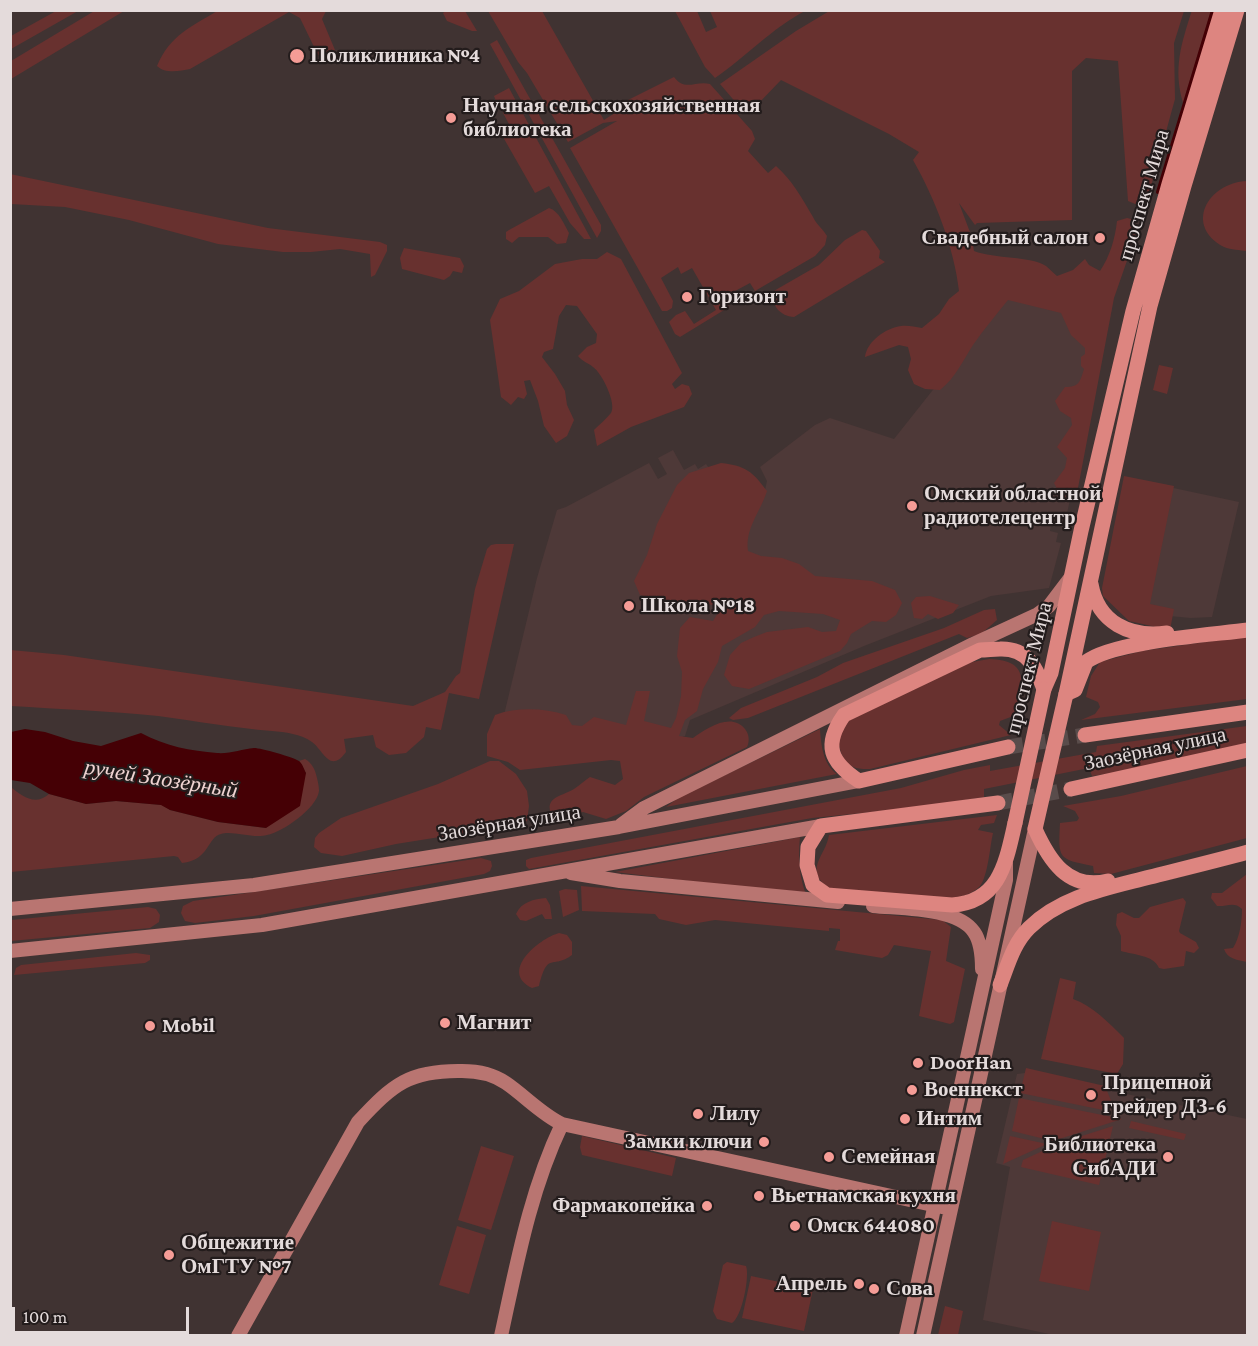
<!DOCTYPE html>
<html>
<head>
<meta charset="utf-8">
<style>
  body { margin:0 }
  #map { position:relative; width:1258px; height:1346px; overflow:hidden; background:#403332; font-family:"Crimson Pro",serif }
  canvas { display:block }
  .frame { position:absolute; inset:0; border:12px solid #e4dbdb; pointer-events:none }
  .scale { position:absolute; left:12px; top:1307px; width:177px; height:27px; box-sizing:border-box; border:3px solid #e4dbdb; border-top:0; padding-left:8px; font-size:18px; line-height:21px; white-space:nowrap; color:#e4dbdb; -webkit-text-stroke:4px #231c1c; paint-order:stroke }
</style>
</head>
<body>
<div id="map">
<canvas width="1258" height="1346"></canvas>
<div class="frame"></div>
<div class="scale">100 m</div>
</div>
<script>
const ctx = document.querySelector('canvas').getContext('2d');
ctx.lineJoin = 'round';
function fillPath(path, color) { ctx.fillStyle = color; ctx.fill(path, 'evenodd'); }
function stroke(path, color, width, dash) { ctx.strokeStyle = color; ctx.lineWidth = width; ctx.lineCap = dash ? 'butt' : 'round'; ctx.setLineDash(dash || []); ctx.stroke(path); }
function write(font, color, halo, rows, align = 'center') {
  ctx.font = font + ' "Crimson Pro",serif'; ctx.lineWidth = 4.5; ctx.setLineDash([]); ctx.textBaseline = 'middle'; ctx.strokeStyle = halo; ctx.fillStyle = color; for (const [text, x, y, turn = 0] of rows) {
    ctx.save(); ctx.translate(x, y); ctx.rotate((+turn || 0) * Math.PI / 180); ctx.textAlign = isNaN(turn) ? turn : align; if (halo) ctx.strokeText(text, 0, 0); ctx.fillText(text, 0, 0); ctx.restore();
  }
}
fillPath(new Path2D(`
  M1016,285L1112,308L1066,518L1052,516L1050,531L1058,533L1056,542L1061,543L1049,588L991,596L864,646L690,720L685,736L644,751L497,744L537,578L557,510L566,507L649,463L658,479L667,474L658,458L673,450L684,470L695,464L698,469L706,464L736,506L763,499L767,481L760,467L815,425L830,418L894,439Z
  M1136,480L1239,502L1212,617L1191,618L1127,612Z
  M1025,1073L1247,1119V1335H1054L983,1320L1010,1167L996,1163L1017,1074Z`), '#4e3938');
fillPath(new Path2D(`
  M96,10L124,11L11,79V61Z
  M219,10L326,11L322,19L335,50L334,57L324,62L317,53L300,18L289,12L190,69C180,71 165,74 157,66C170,35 191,27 219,10Z
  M447,10L465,11L477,31H472L447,21L443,13Z
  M831,10L1184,11L1174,43L1175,99L1145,208L1128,201L1118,61L1086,58L1072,71V220L977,223L975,225L959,203L971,235L974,251C995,259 1031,256 1046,266C1050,269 1053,273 1057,276L1073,270L1085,259L1089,265L1100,271C1110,256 1115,239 1117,221L1127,218L1135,220L1137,232L1114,298L1078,488L1067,500L1061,496L1054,483L1065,468L1067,458L1057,447L1072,425L1071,418L1060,411L1055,401L1065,387C1079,387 1080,382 1084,369L1081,366V357L1085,354V348L1071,335L1061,313L1008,300C996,315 984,329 973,345C962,362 956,377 940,390L925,389L914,384L908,370L911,359L908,347L899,345L865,357C867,341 886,328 901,326C908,325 915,327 922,328L939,314L949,299L959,291C954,247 935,199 913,160L919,152L889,134L781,80L756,106L744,112L720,84L796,31Z
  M1192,10L1211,11L1183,103C1173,68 1181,45 1192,10Z
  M56,11H78L11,49V36Z
  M488,11H542L604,120L621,109L620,104L674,77C685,92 696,80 710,84L752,131L755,139L748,151L768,173L776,166C792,180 802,198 813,217C816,224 823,229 827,236L825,245L815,256L755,291L750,283L724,297L729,307L680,337L675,334L669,322L676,315L685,311L694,324L716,310L692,268L681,274L678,267L661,278L673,301L672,308L667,311H662L570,148L617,121L603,123L568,142L527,73L518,62Z
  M675,11H697L706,32L717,27L710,11H805C772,28 746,57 715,78L705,67Z
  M497,40L601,225V231L597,238L490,44Z
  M509,88L591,239H584L570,223L549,186L535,193L499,130L509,124L503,113L507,104L496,101L494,96Z
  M10,174L268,228L380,242L387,245V251L375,275L371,277L370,254L340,249L311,252H283L218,244L129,220L65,207L11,204Z
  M1247,181V251C1240,250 1231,250 1224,247C1184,226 1207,183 1247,181Z
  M549,208C559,211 564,224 569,233L566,243L557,244L548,237H519L512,243L506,239V232L509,230Z
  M862,230L866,231L880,251L879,258L885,262L794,317C780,316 772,306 772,292L819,265L845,240Z
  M404,248L460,258L464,266L462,273L453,271L450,276L444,280L402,269L400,258Z
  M607,252L621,259L682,373L672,384L675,389L682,384L689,386L692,394L684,407L631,427L597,446L594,430C599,425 606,419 611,413C617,404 602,373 593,367C587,362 583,362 578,356L587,347L596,343L597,334L577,306L566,305L559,316L553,349L544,352L542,357L555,374L565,391L567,405L574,420L567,436L556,443L544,426L538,401L530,380L524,381L527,394L524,399L518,397L511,405L501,397L490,320L500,299L519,291L555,264L582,259H597Z
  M1159,365L1173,368L1167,394L1153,390Z
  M721,463C746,466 752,471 767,491C760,513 745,528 748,551L761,556L782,558L799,564L815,576L872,581L895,590L902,603L896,615L886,622L872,621L851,634L847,643L840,651L749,689L732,686L724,675L730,655L741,643L754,637L767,632L808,627L822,632L836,631L840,620L823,614L779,611L764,615L755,627L722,646L718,662L703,689L697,711L685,720L679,736L693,738C707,728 731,712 745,729C749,734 750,741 747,747L644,797L626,811L606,819L583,812L555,820C540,798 560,797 574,789C580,785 584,781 590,777L615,785L623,779L620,761L611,760L520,770L508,762L487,756V734L495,715C517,707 544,708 566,715L572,725L582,726L594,717L626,725L636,691H650L644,721L671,728L676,718L681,696L682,672L677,656L680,628L690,617L713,621L718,613L717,606L692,601L665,602L640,595L634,581L647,555L657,524L677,485L689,473Z
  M1124,476L1174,486L1150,604L1174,609L1170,630L1129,621L1103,596L1102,588Z
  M496,544H514L479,699L449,693L441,730L426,727L424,737L406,753L389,755L376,747L373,735L344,739L346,752C330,774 324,751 312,742C301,734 285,732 272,731C234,728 196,721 158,716C109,711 59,709 11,706V650L64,655L413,706L445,692L456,676L460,673L475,589L487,549L491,545Z
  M930,596L959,605L953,613L938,619L928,614L922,619L914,618L911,603L916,597Z
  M995,609L997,620L981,634L967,638L959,634L748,718L733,720L729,718L741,708L817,677L843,663L944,628L984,610Z
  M1247,636V699L1081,720L1095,714L1100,707L1098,702L1086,697L1091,676L1100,662L1142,651Z
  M989,659C1032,660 1022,685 1016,715L1000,721L999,725L1011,735L870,769C845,770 842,759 837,737L848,720L967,663Z
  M1247,726V743L1140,769L1092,776L1089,768L984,789V797L923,807L812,818L529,869L526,866V860L531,858L901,788L964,770L990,765V771L1096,752L1097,746Z
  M820,729C821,744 823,765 837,774L666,807L678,798Z
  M305,759C312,763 315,769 317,778C318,782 319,787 319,791C317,808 283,832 267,835C253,839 232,830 221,834C207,837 210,860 182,863L178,857L174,856L11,872L10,786C22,797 36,806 49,794L86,804L116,801L162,805L170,810L218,822L266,828L306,773L299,761Z
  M490,761H499L516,774L527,791L529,806L527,821L521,824L396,844L342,856L321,853L314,847L315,838L319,833L341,818L438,784Z
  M1247,766V838L1111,874L1094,873L1093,866C1058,859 1058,859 1060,823L1077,821L1079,818L1075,811L1063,806L1121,796Z
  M997,815L994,823L981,825L978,830L993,833C990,846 988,876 980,886C974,893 961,897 953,899L830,889C802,870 826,856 829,835Z
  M800,837C798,856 799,874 805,892L737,887L615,872Z
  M481,858L491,861L492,866L490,871L484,874L254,916L195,923L185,921L181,913L183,906L193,901Z
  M1247,874V962C1238,960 1227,959 1224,949L1233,948C1240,937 1242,921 1242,909C1234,901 1226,907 1217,906L1211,898L1212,893H1222Z
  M581,886L942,920L951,927L946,961L965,969L954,1022L950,1024L919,1016L931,951L894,945L888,955L882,958L835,950L838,941H840V929L829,928V931L715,920L686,925L659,919L655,914L582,911Z
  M565,889L577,890L579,910L563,917L559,891Z
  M546,898L550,905L552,919H545L542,914L526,921L520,920L516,914C521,902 534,899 546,898Z
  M1183,898L1186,902L1179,931L1180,933L1196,942L1199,948L1194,953L1186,951L1184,966L1164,969L1159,968C1154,955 1134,955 1121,951V936L1116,925L1117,914L1122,912L1134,918H1139L1150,907Z
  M148,907L156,909L160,915L159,922L150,928L11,941V920Z
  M559,933L567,935L572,942V955C552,970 548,950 539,986L532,988C499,972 538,939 559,933Z
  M136,953L150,955V960L145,963L14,975L16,968L21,965Z
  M1060,978L1076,982L1073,999C1093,1006 1109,1023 1124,1038L1123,1064L1117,1074L1041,1059Z
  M1026,1068L1105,1086L1112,1103L1108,1111L1020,1093Z
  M1019,1098L1122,1119L1053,1141L1012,1131Z
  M1131,1121L1186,1134L1184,1140L1129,1128Z
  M1113,1126L1099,1185L1021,1167L1023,1160L1060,1143Z
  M582,1136L676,1158L672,1176L582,1155L580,1147Z
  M1010,1136L1047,1144L1003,1164Z
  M481,1146L514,1156L491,1230L458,1220Z
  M1052,1221L1101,1232L1089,1291L1039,1281Z
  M457,1226L486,1235L469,1294L439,1285Z
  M727,1262L746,1266C750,1276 742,1317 732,1323L717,1319L713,1311L723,1265Z
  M751,1276L813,1289L804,1331L742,1318Z
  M945,1306L963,1311L958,1335H938Z`), '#68312f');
fillPath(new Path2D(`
  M25,729L45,732L73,741L101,746L141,733C165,746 191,751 217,753C230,754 242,749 254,748C261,748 293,757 299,761C302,763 304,769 306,773L300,806L266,828L218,822L170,810L161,805L116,801L86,804L49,794L30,783L11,780V732Z`), '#450005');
stroke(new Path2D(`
  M1158,192L1213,10`), '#450005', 4);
stroke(new Path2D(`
  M1008,747L1085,735
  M998,803L1071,789`), '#594c4b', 15, [15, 8]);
stroke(new Path2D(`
  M621,825L644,808L973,644L1038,614L1049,606L1071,577
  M571,873L620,881L838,902
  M873,906C900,909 957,907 974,932C981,942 982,958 982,969
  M10,909L254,885L619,827L859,781
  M10,951L262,925L821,826
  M238,1336L358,1122C393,1084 410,1070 462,1071C477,1071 493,1074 506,1083C525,1096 541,1114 562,1124L951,1209
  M501,1336C517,1263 530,1191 562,1124
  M906,1336L1006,880V863
  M923,1336L1035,829`), '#b97571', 14);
stroke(new Path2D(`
  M1091,584C1098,623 1130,638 1167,633
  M1044,689L1051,673L1081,531L1133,311L1169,184L1222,10
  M1066,694L1150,306L1184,186L1237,10
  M1066,694L1075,690L1086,662C1113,641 1211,635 1248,630
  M1085,735L1248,712
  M1008,747L859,781C830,762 823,745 844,715L980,650C987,650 993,649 1000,649C1028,648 1036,668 1044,689
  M1071,789L1248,750
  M998,803L821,826L808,847L807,865L813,885L827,895L952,905C1000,902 1006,862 1015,823
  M1035,829C1049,860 1068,891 1108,881
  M1000,985C1008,965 1013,944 1029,928C1061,896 1108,888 1150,877C1182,869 1215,861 1248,852`), '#dd8580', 15);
stroke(new Path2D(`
  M1015,823L1044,689
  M1035,829L1066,694`), '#dd8580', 15);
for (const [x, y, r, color] of [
  [297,56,8,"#f59c96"],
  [451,118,6,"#f59c96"],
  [1100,238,6,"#f59c96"],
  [687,297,6,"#f59c96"],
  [912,506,6,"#f59c96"],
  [629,606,6,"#f59c96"],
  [445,1023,6,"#f59c96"],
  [150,1026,6,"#f59c96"],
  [918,1063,6,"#f59c96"],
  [912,1090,6,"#f59c96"],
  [1091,1095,6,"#f59c96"],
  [698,1114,6,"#f59c96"],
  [905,1119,6,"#f59c96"],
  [764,1142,6,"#f59c96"],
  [829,1157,6,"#f59c96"],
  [1168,1157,6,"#f59c96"],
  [759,1196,6,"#f59c96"],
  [707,1206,6,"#f59c96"],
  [795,1226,6,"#f59c96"],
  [169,1255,6,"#f59c96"],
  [859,1284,6,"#f59c96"],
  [874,1289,6,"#f59c96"]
]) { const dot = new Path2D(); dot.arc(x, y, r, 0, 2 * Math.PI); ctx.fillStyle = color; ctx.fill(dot); stroke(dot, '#231c1c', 2); }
write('bold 21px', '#e4dbdb', '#231c1c', [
  ["Поликлиника №4",310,56],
  ["Научная сельскохозяйственная",463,106],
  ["библиотека",463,130],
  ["Свадебный салон",1088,238,"right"],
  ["Горизонт",699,297],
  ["Омский областной",924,494],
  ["радиотелецентр",924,518],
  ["Школа №18",641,606],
  ["Магнит",457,1023],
  ["Mobil",162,1026],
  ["DoorHan",930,1063],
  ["Прицепной",1103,1083],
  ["грейдер ДЗ-6",1103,1107],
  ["Военнекст",924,1090],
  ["Лилу",710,1114],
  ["Интим",917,1119],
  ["Замки ключи",752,1142,"right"],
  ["Библиотека",1156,1145,"right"],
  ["СибАДИ",1156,1169,"right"],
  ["Семейная",841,1157],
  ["Вьетнамская кухня",771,1196],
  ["Фармакопейка",695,1206,"right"],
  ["Омск 644080",807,1226],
  ["Общежитие",181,1243],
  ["ОмГТУ №7",181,1267],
  ["Апрель",847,1284,"right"],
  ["Сова",886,1289]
], 'left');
write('21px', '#e4dbdb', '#231c1c', [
  ["проспект Мира",1144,195,-74],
  ["проспект Мира",1029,668,-76],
  ["Заозёрная улица",1155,749,-12],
  ["Заозёрная улица",509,823,-9]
]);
write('italic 22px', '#f0d4d2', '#231c1c', [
  ["ручей Заозёрный",161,779,9]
]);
</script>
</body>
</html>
